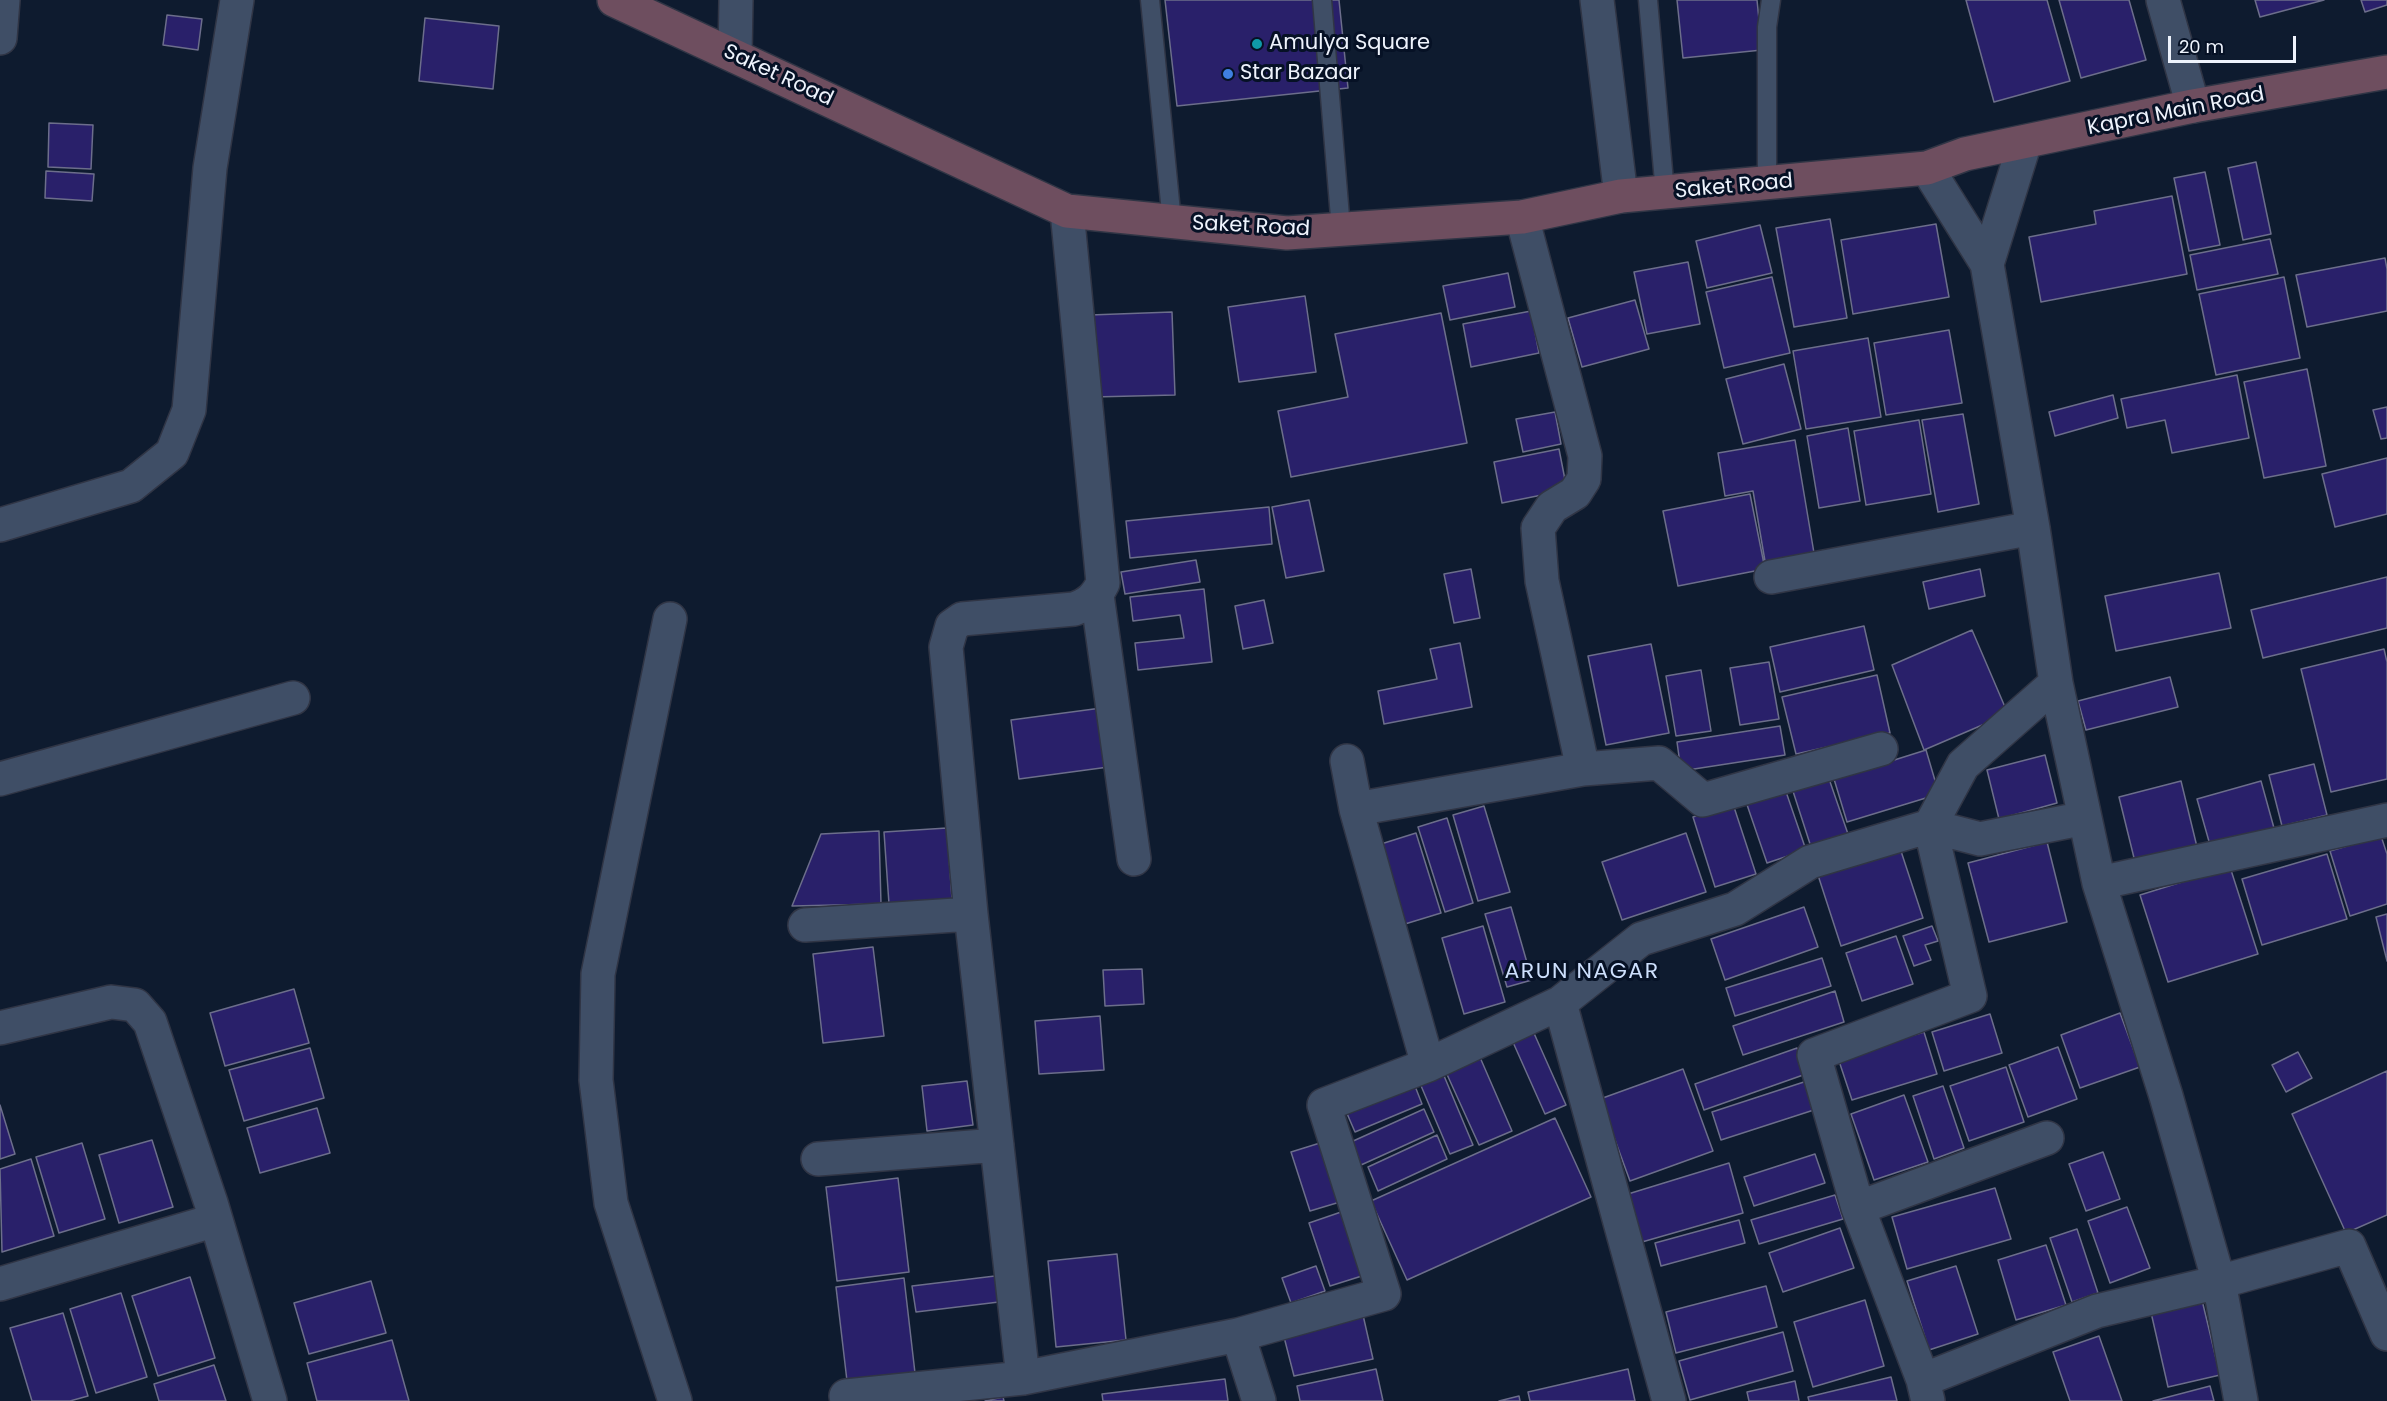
<!DOCTYPE html>
<html>
<head>
<meta charset="utf-8">
<style>
  body { margin:0 }
  #map { position:relative; width:2387px; height:1401px; overflow:hidden; background:#0e1b2f; font-family:Poppins,sans-serif }
  canvas { display:block }
  .scale { position:absolute; left:2168px; top:36px; width:128px; height:27px; box-sizing:border-box; border:3px solid #eef3fc; border-top:0; padding-left:8px; font-size:18px; line-height:21px; white-space:nowrap; color:#eef3fc; -webkit-text-stroke:4px #061125; paint-order:stroke }
</style>
</head>
<body>
<div id="map">
<canvas width="2387" height="1401"></canvas>
<div class="scale">20 m</div>
</div>
<script>
const ctx = document.querySelector('canvas').getContext('2d');
ctx.lineJoin = 'round';
function fillPath(path, color) { ctx.fillStyle = color; ctx.fill(path, 'evenodd'); }
function stroke(path, color, width, dash) { ctx.strokeStyle = color; ctx.lineWidth = width; ctx.lineCap = dash ? 'butt' : 'round'; ctx.setLineDash(dash || []); ctx.stroke(path); }
function write(font, color, halo, rows, align = 'center') {
  ctx.font = font + ' Poppins,sans-serif'; ctx.lineWidth = 6; ctx.setLineDash([]); ctx.textBaseline = 'middle'; ctx.strokeStyle = halo; ctx.fillStyle = color; for (const [text, x, y, turn = 0] of rows) {
    ctx.save(); ctx.translate(x, y); ctx.rotate((+turn || 0) * Math.PI / 180); ctx.textAlign = isNaN(turn) ? turn : align; if (halo) ctx.strokeText(text, 0, 0); ctx.fillText(text, 0, 0); ctx.restore();
  }
}
const building = new Path2D(`
  M1165,0H1339L1348,88L1177,106Z
  M1677,0H1757L1762,50L1683,58Z
  M1966,0H2047L2070,81L1994,102Z
  M2059,0H2129L2146,60L2081,78Z
  M2255,0H2324L2260,17Z
  M2361,0H2387V5L2365,12Z
  M167,15L202,19L198,50L163,45Z
  M425,18L499,26L493,89L419,81Z
  M49,123L93,125L91,169L48,167Z
  M2256,162L2271,234L2243,240L2228,168Z
  M46,171L94,174L92,201L45,198Z
  M2205,172L2220,245L2189,251L2174,178Z
  M2172,196L2187,274L2041,302L2029,237L2096,224L2094,211Z
  M1830,219L1847,318L1794,327L1776,228Z
  M1936,224L1949,297L1853,314L1841,240Z
  M1760,225L1772,273L1707,288L1696,241Z
  M2270,239L2278,274L2197,290L2190,255Z
  M2385,258L2387,269V311L2307,327L2296,275Z
  M1688,262L1700,324L1647,334L1634,272Z
  M1508,273L1515,307L1450,320L1443,286Z
  M1772,277L1790,353L1724,368L1706,292Z
  M2284,277L2300,358L2216,375L2199,294Z
  M1305,296L1316,372L1239,382L1228,307Z
  M1635,300L1649,349L1582,367L1568,318Z
  M1531,311L1539,353L1471,367L1463,324Z
  M1172,312L1175,395L1093,397L1090,315Z
  M1441,313L1467,443L1291,477L1278,411L1348,397L1335,334Z
  M1949,330L1962,403L1886,415L1874,343Z
  M1868,338L1881,417L1806,429L1793,351Z
  M1784,364L1801,429L1743,444L1726,379Z
  M2307,369L2326,466L2264,478L2244,382Z
  M2237,375L2249,438L2172,453L2165,420L2127,428L2121,399Z
  M2113,395L2118,418L2055,436L2049,412Z
  M2387,407V438L2381,439L2373,410Z
  M1555,412L1561,444L1523,452L1516,419Z
  M1963,414L1979,504L1938,512L1922,420Z
  M1919,420L1931,494L1866,505L1854,431Z
  M1848,428L1860,501L1819,508L1807,436Z
  M1795,440L1815,559L1766,567L1753,491L1725,496L1718,453Z
  M1559,449L1567,490L1502,503L1494,462Z
  M2387,458V514L2335,527L2322,474Z
  M1750,494L1765,569L1678,586L1663,511Z
  M1309,500L1324,571L1286,578L1272,507Z
  M1269,507L1272,544L1130,558L1126,521Z
  M1196,560L1200,582L1125,594L1121,572Z
  M1471,569L1480,618L1454,623L1444,574Z
  M1980,569L1985,596L1929,609L1923,582Z
  M2219,573L2231,628L2116,651L2105,596Z
  M2387,577V628L2263,658L2251,610Z
  M1204,589L1212,662L1138,670L1135,643L1184,638L1180,615L1133,621L1130,597Z
  M1264,600L1273,643L1243,649L1235,606Z
  M1864,626L1874,670L1780,692L1770,647Z
  M1972,630L2008,714L1924,750L1892,665Z
  M1460,643L1472,707L1384,724L1378,691L1437,679L1430,649Z
  M1651,644L1669,733L1606,745L1588,656Z
  M2384,649L2387,662V779L2331,792L2301,669Z
  M1769,662L1779,719L1740,725L1730,668Z
  M1701,670L1711,731L1676,736L1666,676Z
  M1877,675L1890,733L1796,754L1782,697Z
  M2170,677L2178,707L2086,730L2078,701Z
  M1109,707L1116,766L1019,779L1011,720Z
  M1780,726L1785,755L1681,771L1677,742Z
  M1926,750L1939,794L1847,822L1834,779Z
  M2045,755L2057,803L1999,819L1987,770Z
  M2314,764L2327,815L2282,826L2269,775Z
  M1827,773L1848,834L1811,847L1791,785Z
  M2181,781L2198,851L2136,866L2119,797Z
  M2261,781L2274,828L2210,845L2197,799Z
  M1783,783L1806,850L1767,863L1744,796Z
  M1733,804L1756,874L1715,887L1693,817Z
  M1484,806L1510,892L1478,901L1453,815Z
  M1447,818L1473,903L1445,912L1418,827Z
  M947,828L952,899L889,904L884,832Z
  M879,831L881,904L792,906L821,834Z
  M1416,833L1441,913L1405,924L1381,844Z
  M1686,833L1706,892L1622,920L1602,862Z
  M2381,836L2387,854V904L2350,916L2330,851Z
  M1898,842L1923,918L1841,946L1816,869Z
  M2047,842L2067,922L1989,942L1968,863Z
  M2327,854L2347,919L2262,945L2242,879Z
  M2230,867L2258,954L2168,982L2140,895Z
  M1511,907L1532,980L1507,987L1485,914Z
  M1804,907L1818,947L1725,980L1711,939Z
  M2387,914V961L2376,917Z
  M1483,926L1505,1002L1464,1014L1442,938Z
  M1932,926L1938,941L1925,945L1931,960L1914,966L1903,936Z
  M1896,936L1913,984L1862,1001L1846,953Z
  M873,947L884,1036L823,1043L813,954Z
  M1822,958L1831,986L1735,1016L1726,988Z
  M1142,969L1144,1004L1105,1006L1103,970Z
  M294,989L309,1043L225,1066L210,1013Z
  M1835,991L1844,1022L1743,1055L1733,1026Z
  M2120,1013L2140,1067L2080,1088L2061,1035Z
  M1990,1014L2002,1053L1944,1071L1932,1032Z
  M1100,1016L1104,1070L1039,1074L1035,1021Z
  M1533,1031L1566,1105L1545,1114L1512,1040Z
  M1924,1032L1937,1074L1852,1100L1838,1058Z
  M2058,1047L2077,1099L2028,1117L2009,1065Z
  M310,1048L324,1098L244,1121L229,1070Z
  M1797,1048L1806,1074L1704,1110L1695,1084Z
  M2298,1052L2312,1078L2286,1092L2272,1065Z
  M1479,1055L1512,1131L1479,1145L1445,1070Z
  M2006,1067L2024,1122L1969,1141L1950,1086Z
  M1683,1069L1713,1151L1630,1181L1600,1099Z
  M1442,1071L1473,1145L1450,1154L1419,1081Z
  M2387,1071V1215L2346,1233L2292,1114Z
  M1810,1080L1820,1108L1721,1140L1712,1112Z
  M967,1081L973,1125L927,1131L922,1086Z
  M1413,1081L1422,1104L1355,1132L1345,1109Z
  M1943,1086L1964,1148L1934,1159L1913,1096Z
  M1904,1095L1928,1162L1874,1180L1851,1114Z
  M0,1105L15,1154L0,1159Z
  M317,1108L330,1153L260,1173L247,1128Z
  M1424,1109L1434,1132L1361,1165L1351,1142Z
  M1555,1118L1591,1197L1407,1280L1371,1201Z
  M1437,1135L1447,1159L1378,1191L1368,1167Z
  M152,1140L173,1207L119,1223L99,1155Z
  M82,1143L105,1219L59,1233L36,1157Z
  M1320,1143L1340,1202L1310,1211L1291,1152Z
  M2103,1152L2120,1199L2086,1211L2069,1164Z
  M1815,1154L1825,1183L1754,1206L1744,1177Z
  M31,1159L54,1236L2,1252L0,1169Z
  M1729,1163L1743,1213L1642,1242L1628,1194Z
  M898,1178L909,1272L837,1281L826,1187Z
  M1995,1188L2011,1239L1907,1269L1892,1217Z
  M1835,1195L1843,1219L1759,1244L1751,1220Z
  M2127,1207L2150,1268L2110,1283L2088,1221Z
  M1344,1211L1365,1275L1330,1286L1309,1223Z
  M1739,1220L1745,1243L1661,1266L1655,1243Z
  M1840,1228L1854,1268L1783,1292L1769,1253Z
  M2077,1229L2098,1293L2072,1302L2050,1238Z
  M2046,1245L2066,1305L2016,1320L1998,1260Z
  M1117,1254L1126,1340L1056,1347L1048,1261Z
  M1316,1266L1325,1291L1291,1303L1282,1278Z
  M1956,1266L1978,1334L1929,1350L1907,1281Z
  M995,1276L999,1302L916,1312L912,1286Z
  M190,1277L215,1358L158,1376L132,1296Z
  M904,1278L915,1373L847,1381L836,1287Z
  M371,1281L386,1333L309,1354L294,1303Z
  M1766,1286L1777,1327L1676,1353L1666,1312Z
  M121,1293L147,1377L96,1393L70,1309Z
  M2201,1296L2220,1375L2168,1387L2150,1308Z
  M1865,1300L1884,1366L1813,1387L1794,1322Z
  M63,1313L88,1396L70,1401H32L10,1328Z
  M1363,1315L1373,1359L1294,1376L1283,1333Z
  M1783,1332L1793,1371L1690,1400L1679,1361Z
  M2099,1336L2122,1401H2070L2053,1352Z
  M392,1340L409,1401H317L307,1363Z
  M214,1365L226,1401H159L154,1384Z
  M1376,1369L1383,1401H1300L1297,1386Z
  M1628,1369L1635,1401H1530L1528,1392Z
  M1891,1377L1897,1401H1809L1808,1397Z
  M1225,1379L1228,1401H1103L1102,1394Z
  M1795,1381L1799,1401H1749L1747,1392Z
  M2210,1386L2214,1401H2153Z
  M1519,1396L1520,1401H1499Z
  M1003,1397L1004,1401H985Z`);
fillPath(building, '#29206a');
stroke(building, '#6c6e8b', 1.5);
const lane = new Path2D(`
  M1150,0L1172,222
  M1322,0L1341,229
  M1648,0L1665,193
  M1767,184V27L1771,0`);
const street = new Path2D(`
  M1597,0L1621,196
  M2163,0L2193,106
  M0,38L3,0
  M735,56L736,0
  M1927,168L1987,264L2033,528L2056,683L2099,883L2166,1096L2219,1282L2241,1401
  M1522,217L1585,456L1584,479L1575,493L1552,507L1538,528L1542,581L1583,769
  M1987,264L2025,142
  M0,525L131,486L172,453L189,410L210,168L237,0
  M1771,577L2033,528
  M1097,595L1134,859
  M670,619L598,974L596,1080L611,1203L675,1401
  M1347,761L1356,809L1428,1065
  M0,779L293,698
  M1356,809L1583,769L1659,763L1703,800L1881,749
  M2099,883L2387,820
  M805,925L971,914
  M1560,1003L1669,1401
  M0,1028L111,1002L135,1005L150,1022L211,1203L270,1401
  M818,1159L997,1145
  M1858,1208L2047,1138
  M0,1284L216,1220
  M1238,1335L1259,1401
  M1023,1378L971,914L946,647L952,626L962,619L1074,609C1089,604 1096,597 1103,583L1067,211
  M1923,1380L2097,1311L2219,1282L2349,1246L2387,1334
  M846,1396L1023,1378L1238,1335L1384,1294L1324,1105L1428,1065L1560,1003L1641,939L1735,909L1810,862L1930,826L1980,839L2085,818
  M1928,1401L1923,1380L1858,1208L1814,1055L1970,996L1930,826L1963,765L2056,683`);
const secondary = new Path2D(`
  M614,0L1067,211L1287,233L1522,217L1621,196L1927,168L1965,154L2193,106L2387,72`);
stroke(lane, '#303545', 21);
stroke(street, '#303545', 36);
stroke(secondary, '#303545', 36);
stroke(lane, '#3f4e66', 18);
stroke(street, '#3f4e66', 33);
stroke(secondary, '#6e4e5f', 33);
for (const [x, y, r, color] of [
  [1257,44,6,"#0f9aa8"],
  [1228,74,6,"#3f7fe0"]
]) { const dot = new Path2D(); dot.arc(x, y, r, 0, 2 * Math.PI); ctx.fillStyle = color; ctx.fill(dot); stroke(dot, '#061125', 2); }
write('21px', '#eef3fc', '#061125', [
  ["Amulya Square",1269,44],
  ["Star Bazaar",1240,74]
], 'left');
write('21px', '#eef3fc', '#061125', [
  ["Saket Road",778,76,25],
  ["Kapra Main Road",2176,112,-11],
  ["Saket Road",1734,187,-5],
  ["Saket Road",1251,227,3]
]);
ctx.letterSpacing = '1.5px';
write('22px', '#cddffc', '#061125', [
  ["ARUN NAGAR",1582,972]
]);
ctx.letterSpacing = '0px';
</script>
</body>
</html>
